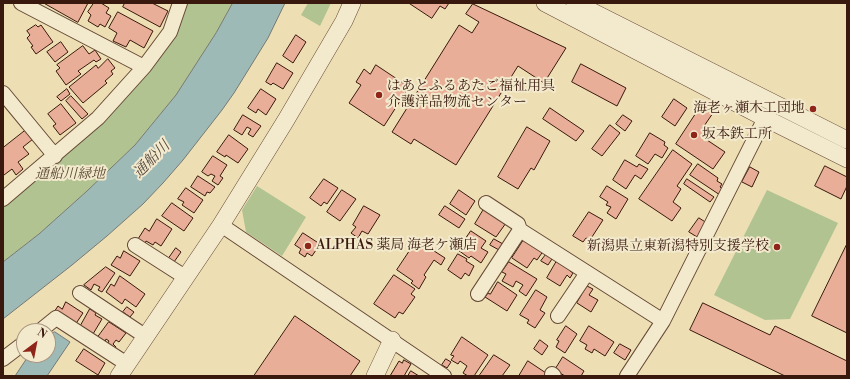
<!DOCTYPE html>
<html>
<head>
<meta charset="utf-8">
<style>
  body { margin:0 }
  #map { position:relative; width:850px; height:379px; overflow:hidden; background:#eddfb3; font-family:"Libre Bodoni",serif }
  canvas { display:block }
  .frame { position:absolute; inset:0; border:4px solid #39180d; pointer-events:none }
  .north { position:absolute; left:16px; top:323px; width:40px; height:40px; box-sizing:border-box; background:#f3eace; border:1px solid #a99681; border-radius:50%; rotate:32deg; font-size:11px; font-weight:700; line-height:16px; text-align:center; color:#39180d }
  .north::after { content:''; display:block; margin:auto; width:14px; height:18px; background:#8f2418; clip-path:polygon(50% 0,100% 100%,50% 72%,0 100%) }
</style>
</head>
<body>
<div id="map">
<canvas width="850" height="379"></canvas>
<div class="frame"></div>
<div class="north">N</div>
</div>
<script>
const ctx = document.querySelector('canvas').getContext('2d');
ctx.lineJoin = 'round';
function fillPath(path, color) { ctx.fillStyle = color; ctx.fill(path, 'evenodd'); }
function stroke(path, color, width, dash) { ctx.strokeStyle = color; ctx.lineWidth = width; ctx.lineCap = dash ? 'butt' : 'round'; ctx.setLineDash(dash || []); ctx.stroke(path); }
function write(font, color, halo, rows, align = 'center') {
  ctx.font = font + ' "Libre Bodoni","Noto Serif JP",serif'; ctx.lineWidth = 4; ctx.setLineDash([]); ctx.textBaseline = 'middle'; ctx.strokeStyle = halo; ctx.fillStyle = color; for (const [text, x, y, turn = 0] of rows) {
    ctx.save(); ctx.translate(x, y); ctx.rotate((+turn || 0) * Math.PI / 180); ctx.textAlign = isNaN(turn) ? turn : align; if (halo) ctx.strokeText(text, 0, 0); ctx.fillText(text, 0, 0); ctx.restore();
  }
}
fillPath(new Path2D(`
  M185,3H233L216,33L176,95L135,145L87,191L39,234L3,262V203L98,118Z
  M308,3H331L320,26L301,15Z
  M257,186L306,217L282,256L246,232L242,210Z
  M767,190L838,223L790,319L765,320L714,295Z`), '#b2c392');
const water = new Path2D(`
  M233,3H285L268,38L234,93L222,110L183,160L163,183L143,204L107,236L72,265L3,319V262L39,234L87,191L135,145L176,95L216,33Z
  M55,332L70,342L47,376H15L29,355H48V336L52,333Z`);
fillPath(water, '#9ebab7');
stroke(water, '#767973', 1);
const building = new Path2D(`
  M44,3H88L78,22Z
  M94,3H101L109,8L106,13L111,16L105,27L100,24L98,27L88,21L91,15L88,12Z
  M125,3H152L168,11L160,27L123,7Z
  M409,3H449L445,9L440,6L432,18Z
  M473,4L566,48L544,83L518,66L456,165L414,139L411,144L392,132L459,25L472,33L479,22L466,14Z
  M118,12L153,31L144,48L130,40L126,47L113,41L117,33L109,28Z
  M36,25L38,27L41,25L53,42L36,54L31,47L33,46L27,38L30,35L27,31Z
  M296,35L306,42L293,63L283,56Z
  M61,42L68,52L55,62L47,52Z
  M83,46L89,54L95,50L101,59L96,62L94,60L78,71L81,74L66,85L56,71L60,68L57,65Z
  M108,59L115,68L111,71L113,74L105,81L107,83L83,103L69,87L96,65L98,68Z
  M277,63L293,73L283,89L273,83L271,85L266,82Z
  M581,64L626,88L617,106L572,82Z
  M376,65L409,87L384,126L349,103L361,85L356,82L364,69L370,74Z
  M67,89L70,94L61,101L57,97Z
  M261,89L276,99L266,115L258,109L256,113L248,108Z
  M71,96L88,114L82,119L66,101Z
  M674,99L687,108L675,126L662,117Z
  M61,104L76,123L60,135L53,126L56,124L48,114Z
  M701,106L713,113L702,129L708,133L704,138L725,152L713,169L676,144Z
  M550,108L584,131L576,141L543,119Z
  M243,115L261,126L253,137L248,134L251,129L247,127L242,135L234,130Z
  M623,115L632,121L625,131L616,124Z
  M610,125L620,133L602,156L592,149Z
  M527,127L550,141L534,170L531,168L518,189L498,177Z
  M26,130L33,139L23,147L29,154L18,162L23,169L16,175L12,169L4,175L3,174V148Z
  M650,133L665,142L664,145L668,148L662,158L655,154L648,164L636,156Z
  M229,135L248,149L238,163L226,155L225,157L217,152Z
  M673,150L692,164L677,186L681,189L673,202L681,208L672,221L639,199Z
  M213,156L227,165L220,176L223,178L218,185L212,181L215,176L211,174L208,176L202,172Z
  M625,160L637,167L639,164L648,169L641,179L635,175L626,189L613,180Z
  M698,164L718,178L717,181L722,184L720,187L724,190L720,195L690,175Z
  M825,166L847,177V186L841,199L815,186Z
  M750,167L759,172L752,187L742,182Z
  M198,176L215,187L210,193L207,192L205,196L191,187Z
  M324,179L338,188L327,204L324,202L321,206L310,198Z
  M687,179L714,197L710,202L684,184Z
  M607,186L628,199L616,219L607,213L611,207L606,205L608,202L600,197Z
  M186,188L203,200L194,213L182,205L184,202L178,199Z
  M342,190L356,199L340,221L327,212Z
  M459,190L475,201L466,215L450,204Z
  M172,203L193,218L184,231L162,216Z
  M364,206L380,215L368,234L362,231L358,238L351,233L356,227L353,225Z
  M445,206L465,219L459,228L439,215Z
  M484,209L506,223L496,237L475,224Z
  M589,212L603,220L590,240L586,238L583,242L573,236Z
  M699,218L707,223L697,237L689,232Z
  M157,219L172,229L161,246L155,242L153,245L146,241L145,244L138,239L145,228L149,231Z
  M471,231L486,241L481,248L488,252L481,263L471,256L469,258L458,250Z
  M303,233L320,244L312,256L307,253L305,257L299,253L301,249L295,245Z
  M525,238L544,250L537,260L534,258L527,268L512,258Z
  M494,239L503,244L499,250L490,245Z
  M417,240L445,258L441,265L434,260L424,275L426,277L419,289L411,283L413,281L397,270Z
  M847,244V333L812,316Z
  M176,248L181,252L174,262L169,258Z
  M124,251L140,261L130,276L111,265L117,256L120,258Z
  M548,252L554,256L548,265L541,261Z
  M458,254L467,259L466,261L474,266L469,276L465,273L461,279L448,270Z
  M558,259L572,268L570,271L573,273L570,278L567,275L560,286L547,278Z
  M509,262L537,279L526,296L519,291L523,285L516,281L513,287L502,281L506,274L502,272Z
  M106,267L115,273L102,292L98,290L100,287L94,284L91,290L84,285Z
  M394,275L415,289L411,294L415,297L403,314L399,312L395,318L374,304Z
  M120,276L145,294L136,307L125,299L122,304L106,292L111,284L114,286Z
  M498,282L517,295L507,311L485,297L488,293L490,294Z
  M587,286L593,289L589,295L598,300L591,312L577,303Z
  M536,290L547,297L540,310L545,313L535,328L527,323L529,320L520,315Z
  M66,302L83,313L75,325L54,312L58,306L62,309Z
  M703,303L770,335L775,326L847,361V376H785L690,330Z
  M127,307L134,312L130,317L123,312Z
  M90,309L96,313L95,315L102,319L93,334L80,327Z
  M295,316L360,361L350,376H254Z
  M109,322L126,333L119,342L116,340L113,344L116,347L114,350L106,346L109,341L106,339L105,342L98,337Z
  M566,326L577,334L565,353L556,347L559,341L557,340Z
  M589,326L614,342L605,356L594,349L592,353L585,349L587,345L580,341Z
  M462,337L488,355L474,376H468L463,373L467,366L460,361L458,364L451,360L454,356L451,355Z
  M540,340L548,346L542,355L534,349Z
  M620,344L631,350L625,360L614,353Z
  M84,349L105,363L98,375L76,361Z
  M494,355L510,365L502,376H481L480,375Z
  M563,357L584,371L581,376H565L555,370Z
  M446,359L451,362L447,368L442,365Z
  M404,360L411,364L404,376H390L399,361L402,363Z
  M528,361L546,373L544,376H519Z
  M411,371L419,376H408Z`);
fillPath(building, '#e9ae97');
stroke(building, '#39180d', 1);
const minor = new Path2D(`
  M21,3L144,67
  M3,93L55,156
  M3,199L98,118L144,67L170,32L180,3
  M486,203L518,224L520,230L663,321
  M221,225L444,376
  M135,245L185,277
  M80,293L145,336
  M478,294L520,230
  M558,316L587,273
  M40,331L56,318L127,364
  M3,359L24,343
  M552,374L554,376
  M627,376L663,321L765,118`);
const tertiary = new Path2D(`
  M545,3L765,118L847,159
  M575,3L847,140
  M119,376L221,225L286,120L344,21L352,3
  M375,376L392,340`);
stroke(minor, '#664a36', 16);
stroke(tertiary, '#664a36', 18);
stroke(minor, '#f3eace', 14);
stroke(tertiary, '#f3eace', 17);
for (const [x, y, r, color] of [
  [379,95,4,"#8f2418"],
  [813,109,4,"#8f2418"],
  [694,135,4,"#8f2418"],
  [308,246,4,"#8f2418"],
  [777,247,4,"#8f2418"]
]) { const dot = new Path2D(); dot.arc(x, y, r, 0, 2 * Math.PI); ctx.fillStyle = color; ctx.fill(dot); stroke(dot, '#f3eace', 1.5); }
write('14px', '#39180d', '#f3eace', [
  ["はあとふるあたご福祉用具",387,87],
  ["介護洋品物流センター",387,103],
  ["海老ヶ瀬木工団地",805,109,"right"],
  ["坂本鉄工所",702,135],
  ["ALPHAS 薬局 海老ケ瀬店",316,246],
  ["新潟県立東新潟特別支援学校",769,247,"right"]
], 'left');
write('italic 14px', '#5d4b35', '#f3eace', [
  ["通船川緑地",70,175]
]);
write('italic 15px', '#574940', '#f3eace', [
  ["通船川",152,160,-45]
]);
</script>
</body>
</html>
